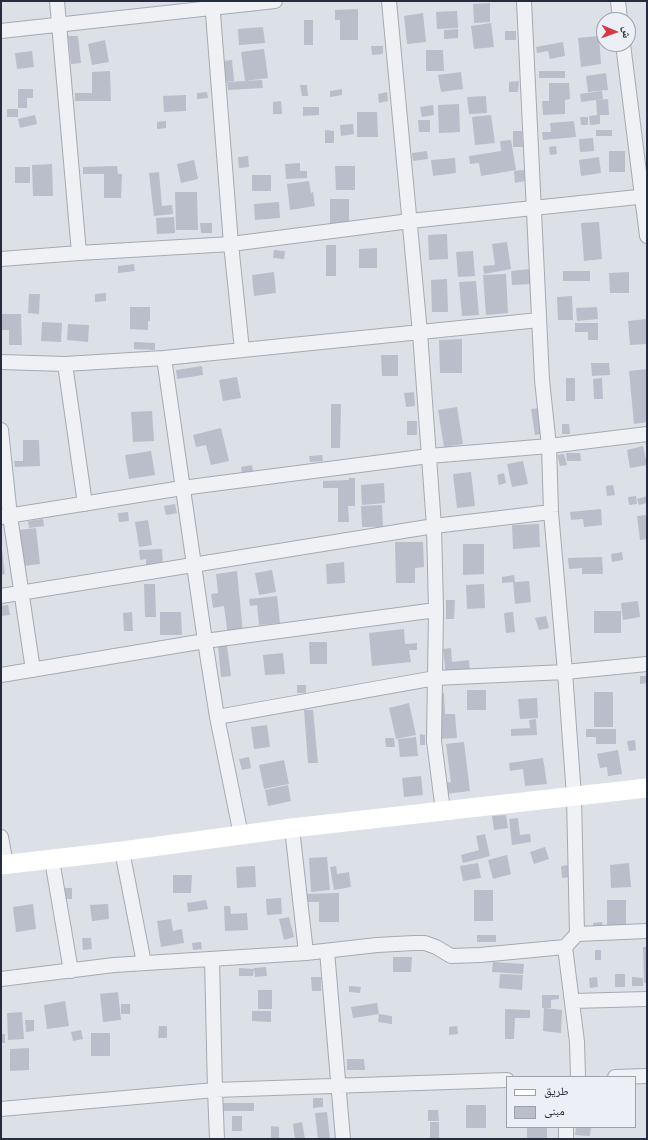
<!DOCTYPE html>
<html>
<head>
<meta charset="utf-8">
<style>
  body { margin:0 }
  #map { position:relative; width:648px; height:1140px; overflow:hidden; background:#dce0e7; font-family:"Golos Text","Noto Naskh Arabic",sans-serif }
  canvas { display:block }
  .frame { position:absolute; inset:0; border:2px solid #252c3e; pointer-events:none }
  .legend { position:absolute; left:506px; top:1076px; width:130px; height:52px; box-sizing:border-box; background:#eceff5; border:1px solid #9ca1ac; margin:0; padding:5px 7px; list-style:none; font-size:12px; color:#252c3e }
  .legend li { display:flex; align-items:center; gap:8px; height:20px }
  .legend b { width:20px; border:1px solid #9ca1ac }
  .north { position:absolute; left:596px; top:12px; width:40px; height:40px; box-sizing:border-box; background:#eceff5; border:1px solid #9ca1ac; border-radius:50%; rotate:92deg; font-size:11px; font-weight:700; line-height:16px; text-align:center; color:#252c3e }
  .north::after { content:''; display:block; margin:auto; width:14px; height:18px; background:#d33a44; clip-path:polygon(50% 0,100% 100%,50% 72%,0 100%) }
</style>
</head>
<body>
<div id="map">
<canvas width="648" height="1140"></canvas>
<div class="frame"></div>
<ul class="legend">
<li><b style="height:5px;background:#fff"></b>طريق</li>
<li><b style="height:11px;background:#b9beca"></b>مبنى</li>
</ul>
<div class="north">ش</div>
</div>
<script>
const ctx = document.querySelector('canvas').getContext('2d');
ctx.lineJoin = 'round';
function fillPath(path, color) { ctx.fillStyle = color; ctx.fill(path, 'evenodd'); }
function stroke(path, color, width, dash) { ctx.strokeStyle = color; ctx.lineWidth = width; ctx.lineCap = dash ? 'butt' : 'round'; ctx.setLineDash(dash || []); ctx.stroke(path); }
fillPath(new Path2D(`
  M490,3V22L474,23L473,4Z
  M358,9V40H340V20H335V10Z
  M457,11L458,28L437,29L436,12Z
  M423,13L426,42L407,44L404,16Z
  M304,20H313V45H304Z
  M491,23L494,47L474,49L471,26Z
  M263,27L265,43L239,45L238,29Z
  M458,29V38L444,39V30Z
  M505,31H516V40H505Z
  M68,36H78L81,63L71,64Z
  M599,36L601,64L581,67L578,38Z
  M105,40L109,62L92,65L88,44Z
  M563,42L565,56L550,59L548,51L537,53L536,47Z
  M371,46H383V54L372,55Z
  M264,49L268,78L245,81L241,52Z
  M426,50H443L444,71H426Z
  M32,51L34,67L17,69L15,53Z
  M232,60L234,81L223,82L221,61Z
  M110,71L111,101H75V93H92V72Z
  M539,71H565V78H539Z
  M461,72L463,89L441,92L438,75Z
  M606,73L608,90L588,92L586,76Z
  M262,80L263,88L228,90L227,82Z
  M519,81L518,92H509V82Z
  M549,83H569L570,99L565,100V114L543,115L542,101H549Z
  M300,85H307L308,96H302Z
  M18,89H33V98H27V108H18Z
  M342,89V95L330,97V91Z
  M602,91L603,99L581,102L580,94Z
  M207,92L208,98L197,99V93Z
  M387,92L388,101L379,103L378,94Z
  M186,95V111L164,112L163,96Z
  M486,96L487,113L469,114L467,97Z
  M608,99L609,115H600V124L590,125L589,116L597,115L596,100Z
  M281,101L282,114H273V102Z
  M459,104L460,132L439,133L438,105Z
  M433,105L434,115L422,117L420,107Z
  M303,107H319V115L303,116Z
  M7,109H18V117H7Z
  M357,112H377L378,137H357Z
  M35,115L37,124L20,128L18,119Z
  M491,115L495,143L475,145L472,117Z
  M580,117H588V125H581Z
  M418,120H430V132H419Z
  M166,121V128L157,129V122Z
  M574,121L576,137L543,140L542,132H551L550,123Z
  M353,124L354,134L341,136L340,125Z
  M325,130L334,131V143H325Z
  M596,130H612V136H596Z
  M513,131H522L523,147H513Z
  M593,138L594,151L580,152L579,139Z
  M511,140L516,170L481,176L479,163L470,164L469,156L501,151L500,141Z
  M556,146L557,154L550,155L549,147Z
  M427,151L428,159L413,161L412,153Z
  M609,151H625V172H609Z
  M248,156L249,167L239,168L238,157Z
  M599,157L601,173L581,176L579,160Z
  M455,158L456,173L433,176L431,160Z
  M194,160L198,179L181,183L177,164Z
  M300,163V171H307V178L286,179L285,164Z
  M52,164L53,196H33L32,165Z
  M117,166L118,174H122L121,198H104V174H83V167Z
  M335,166H355V190H336Z
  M15,167H30V183H15Z
  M524,170L525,181L515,183L514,171Z
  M159,172L162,206L172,205L173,214L154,216L149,173Z
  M252,175H271V191H252Z
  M309,181L311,193L313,192L315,206L290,210L287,184Z
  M175,192H197L198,230H176Z
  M330,199H349V223H330Z
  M279,202L280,218L255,220L254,204Z
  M174,217L175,233L157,234L156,218Z
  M599,222L602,259L584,261L581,223Z
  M200,223H212V233H201Z
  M447,234L448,259L429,260L428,235Z
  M507,242L511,269L484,274L483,266L495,265L492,244Z
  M326,245H336V276H326Z
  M377,248V268H359V249Z
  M274,250L285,251L284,259L273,258Z
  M473,251L475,276L458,277L456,252Z
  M134,264L135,271L118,273V266Z
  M530,269L531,284L512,285L511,271Z
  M563,271H590V281H563Z
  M274,272L276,293L254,296L252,275Z
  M629,272V293H610L609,273Z
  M506,274L508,313L486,315L483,275Z
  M447,279L448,312H432L431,280Z
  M476,281L479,315L462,316L459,282Z
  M106,293V301L95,302V294Z
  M29,294H40L39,314L28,313Z
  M572,296L573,320H558L557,297Z
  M130,307H150V321H148V330L130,329Z
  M597,307L598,319L577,321L576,308Z
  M1,314H21L22,345H9V330H1Z
  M646,319L647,344L630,345L628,321Z
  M42,322L62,323L61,342L41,341Z
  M575,323H598V340H588V332H575Z
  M68,324L89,325L88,342L67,340Z
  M462,339V373H440L439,340Z
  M134,342L155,343V350L134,349Z
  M381,355H398V376H382Z
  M591,363H609L610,375L592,376Z
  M202,366L203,375L177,379L176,370Z
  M647,369V422L634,424L629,371Z
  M237,377L241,398L223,401L219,380Z
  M566,378H575V401H566Z
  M602,378L603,399H594L593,379Z
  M414,392L415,406L406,407L404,393Z
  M331,404H341L340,448H331Z
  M457,407L463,444L444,447L438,410Z
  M540,408L544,434L535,435L531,409Z
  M152,411L154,441L133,442L131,412Z
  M407,421H417V435H407Z
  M562,424H569L570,434H562Z
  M221,428L229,461L211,465L206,445L196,447L193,435Z
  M23,440H39L40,466L15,467L14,461H23Z
  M643,446L647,465L630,468L627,450Z
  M151,451L155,475L129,479L125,455Z
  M566,453H580L581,461H567Z
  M564,454L567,465L560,466L557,455Z
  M322,455L323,461L310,462L309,456Z
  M523,461L528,484L512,487L507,464Z
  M252,465L253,471L242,473L241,467Z
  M471,472L475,506L457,508L453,474Z
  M504,473L506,483L499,485L497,475Z
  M349,478H355V506H348L349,522H338V488H323V481L349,480Z
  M384,483L385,503L362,505L361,485Z
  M613,485L615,495L607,496L606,486Z
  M636,496L637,504L629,505L628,497Z
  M647,496V503L639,505L637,499Z
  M175,504L177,513L166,515L164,506Z
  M382,505L383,527H362L361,506Z
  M601,509L602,525L584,527L583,519L571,520L570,512Z
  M128,512L129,521L119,522L118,513Z
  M646,515L647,539L640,540L637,516Z
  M43,519L44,526L29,528L28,521Z
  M148,520L152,545L139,547L135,522Z
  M539,524L540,547L513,549L512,525Z
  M36,528L40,564L23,566L19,530Z
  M395,542H423L424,567L415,568V583H396Z
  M463,544H484V574L463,575Z
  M1,549H2L5,574L1,575Z
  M162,549L163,567L146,568V559L140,560L139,550Z
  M622,552L623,560L612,562L611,554Z
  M602,557L603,574H582V568L569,569L568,558Z
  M344,562L345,583L327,584L326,564Z
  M272,570L276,592L259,595L255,573Z
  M237,571L243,634L228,636L224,606L213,608L211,594L218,593L216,574Z
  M514,575L515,582L529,581L531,602L515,604L513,582L502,583V577Z
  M144,584H155L156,617H145Z
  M484,584L485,608L467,609L466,585Z
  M277,596L280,623L259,625L257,605L250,606L249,599Z
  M446,600H455L454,619H446Z
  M638,601L640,617L623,620L621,603Z
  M8,605L10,615L1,616V606Z
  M594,611H621V633H594Z
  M132,612L133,631H124L123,613Z
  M160,612H181L182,635H160Z
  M513,612L515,632L506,633L504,613Z
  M546,616L549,628L539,630L535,618Z
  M404,629L405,644L417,643V650H409L411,662L372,666L369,633Z
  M309,642H327V664H310Z
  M227,645L231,676L221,677L218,646Z
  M451,648L452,662L469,660L470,671L446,675L443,649Z
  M283,653L285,674L265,675L263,655Z
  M640,676H647V683L640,684Z
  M297,685H306V693H297Z
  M467,690H486V710H467Z
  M594,692H613V727H594Z
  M444,693L445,714H455L457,738L438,739L435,694Z
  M537,698L538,718L520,719L518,699Z
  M409,703L416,735L396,739L389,708Z
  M304,710H313L318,763H308Z
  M536,719L537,735L511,736V729L530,728L529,720Z
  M267,725L270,747L254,749L251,727Z
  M586,729H616V744H596V737H586Z
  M420,734L425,735V745H420Z
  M416,737L418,756L400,757L398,739Z
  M385,738H394L395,747H386Z
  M635,740L636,750L629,751L627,741Z
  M464,742L470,791L445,794L444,783L451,782L446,744Z
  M618,750L622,774L608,776L607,767L600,768L597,754Z
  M249,757L251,768L242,770L239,759Z
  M543,758L547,784L525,786L523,769L510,771L509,763Z
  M284,760L289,784L264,789L259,765Z
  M421,776L423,795L404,797L402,778Z
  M288,785L291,801L268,806L265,790Z
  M506,815L508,828L494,830L492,816Z
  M518,818L520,835L530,834L531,842L512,845L509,819Z
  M485,834L490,856L463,863L461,855L479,850L476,836Z
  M545,847L549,859L534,864L530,852Z
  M507,855L511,874L493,879L488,860Z
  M327,857L330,890L311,892L309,858Z
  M478,863L481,878L463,881L460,866Z
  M629,863L631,887L611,888L610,865Z
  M569,865L571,877L562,878L561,866Z
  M255,866L256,887L237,888L236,867Z
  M336,866L337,874L349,872L351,887L334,890L330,867Z
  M173,875H192L191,893H173Z
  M65,888H72V899H65Z
  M474,890H493V921H474Z
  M339,893V922H319V902H303V894Z
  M281,898L282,914L267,915L266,899Z
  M206,900L208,909L188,912L187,903Z
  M607,900H626V928H607Z
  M33,904L36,929L16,932L13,907Z
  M108,904L109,919L92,921L90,905Z
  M224,906H230L231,914L247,913L248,930L225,931Z
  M289,917L294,937L284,940L279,919Z
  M171,919L173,931L182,929L184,943L161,947L157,921Z
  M602,922L603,929L594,931L593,923Z
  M477,935H496V942H477Z
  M82,938H91L92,949L83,950Z
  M201,942L202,949L193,950L192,943Z
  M643,947H647V983H644Z
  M595,950H601V960H595Z
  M393,957H412L411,972H393Z
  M493,962L524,964L523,974L492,972Z
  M266,967L267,976L255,977L254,968Z
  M239,968L254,969L253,976H239Z
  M500,974L523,975L522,990L499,988Z
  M615,974H625V987H615Z
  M311,977H321V991H312Z
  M597,977L598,987L590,988L589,978Z
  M632,977L643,978V986H632Z
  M349,986L361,987L360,993L349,992Z
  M258,990H272V1009H258Z
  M118,992L121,1020L103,1022L100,994Z
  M542,995H559V999L551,1000V1008H542Z
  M65,1001L69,1026L47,1029L44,1005Z
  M377,1003L379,1014L353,1018L351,1007Z
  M121,1004H130V1014H121Z
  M544,1008L562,1010L561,1033L543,1031Z
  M505,1009L530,1010V1018H515L514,1039H505Z
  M252,1011H271V1022L252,1021Z
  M22,1012L24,1039L8,1040L7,1013Z
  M379,1014L392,1016V1024L378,1022Z
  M25,1020H34V1031L26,1032Z
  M159,1026H167V1038H158Z
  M457,1026L458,1034L449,1035V1027Z
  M81,1030L83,1039L73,1041L71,1032Z
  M91,1033H110V1056H91Z
  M1,1034H5V1043H1Z
  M29,1048V1070L10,1071V1049Z
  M347,1059H364L365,1070H347Z
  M313,1098H323V1107L313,1108Z
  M223,1103H254V1111H223Z
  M466,1105H486V1128H466Z
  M428,1110H438L439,1121H428Z
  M327,1112L330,1139H318L315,1113Z
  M232,1116H242V1131H232Z
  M302,1122L305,1139H295L293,1124Z
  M430,1122H439V1139H430Z
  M271,1126L279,1127V1139H271Z
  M527,1127H547V1139H527Z
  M576,1127H591L590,1136L575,1135Z`), '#b9beca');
const minor = new Path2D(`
  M57,1L79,253
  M212,1L231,244L242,350
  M389,1L420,333L434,526L436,610L434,741L443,811
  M524,1L542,380L549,446L551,512L565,672L574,796L577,934L565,947L577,1042L578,1077
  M618,1L620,20
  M1,31L275,1
  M623,44L647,236
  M1,259L79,253L231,244L410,221L647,196
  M164,358L205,641L217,717L241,835
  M1,362L65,364L164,358L539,320
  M65,364L85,504
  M1,430L10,516L33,670
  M1,517L182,488L429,456L549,446L647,434
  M1,596L434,526L551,512
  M1,675L205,641L436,610
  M217,717L435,678L565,672L647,664
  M292,828L306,953
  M1,837L6,865
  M122,851L144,963
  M52,860L71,971
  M577,934L647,931
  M327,951L343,1139
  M212,959L215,1090L217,1139
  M1,979L114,965L306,953L377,945L414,943H425L436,947L451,956L480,955L565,947
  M573,1001L647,999
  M615,1077L647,1076
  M1,1109L215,1090L507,1080
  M566,1127V1139`);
stroke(minor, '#a5aab4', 16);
stroke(minor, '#eff1f5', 14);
stroke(new Path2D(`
  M1,865L122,851L292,828L647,788`), '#fff', 19);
</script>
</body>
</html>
